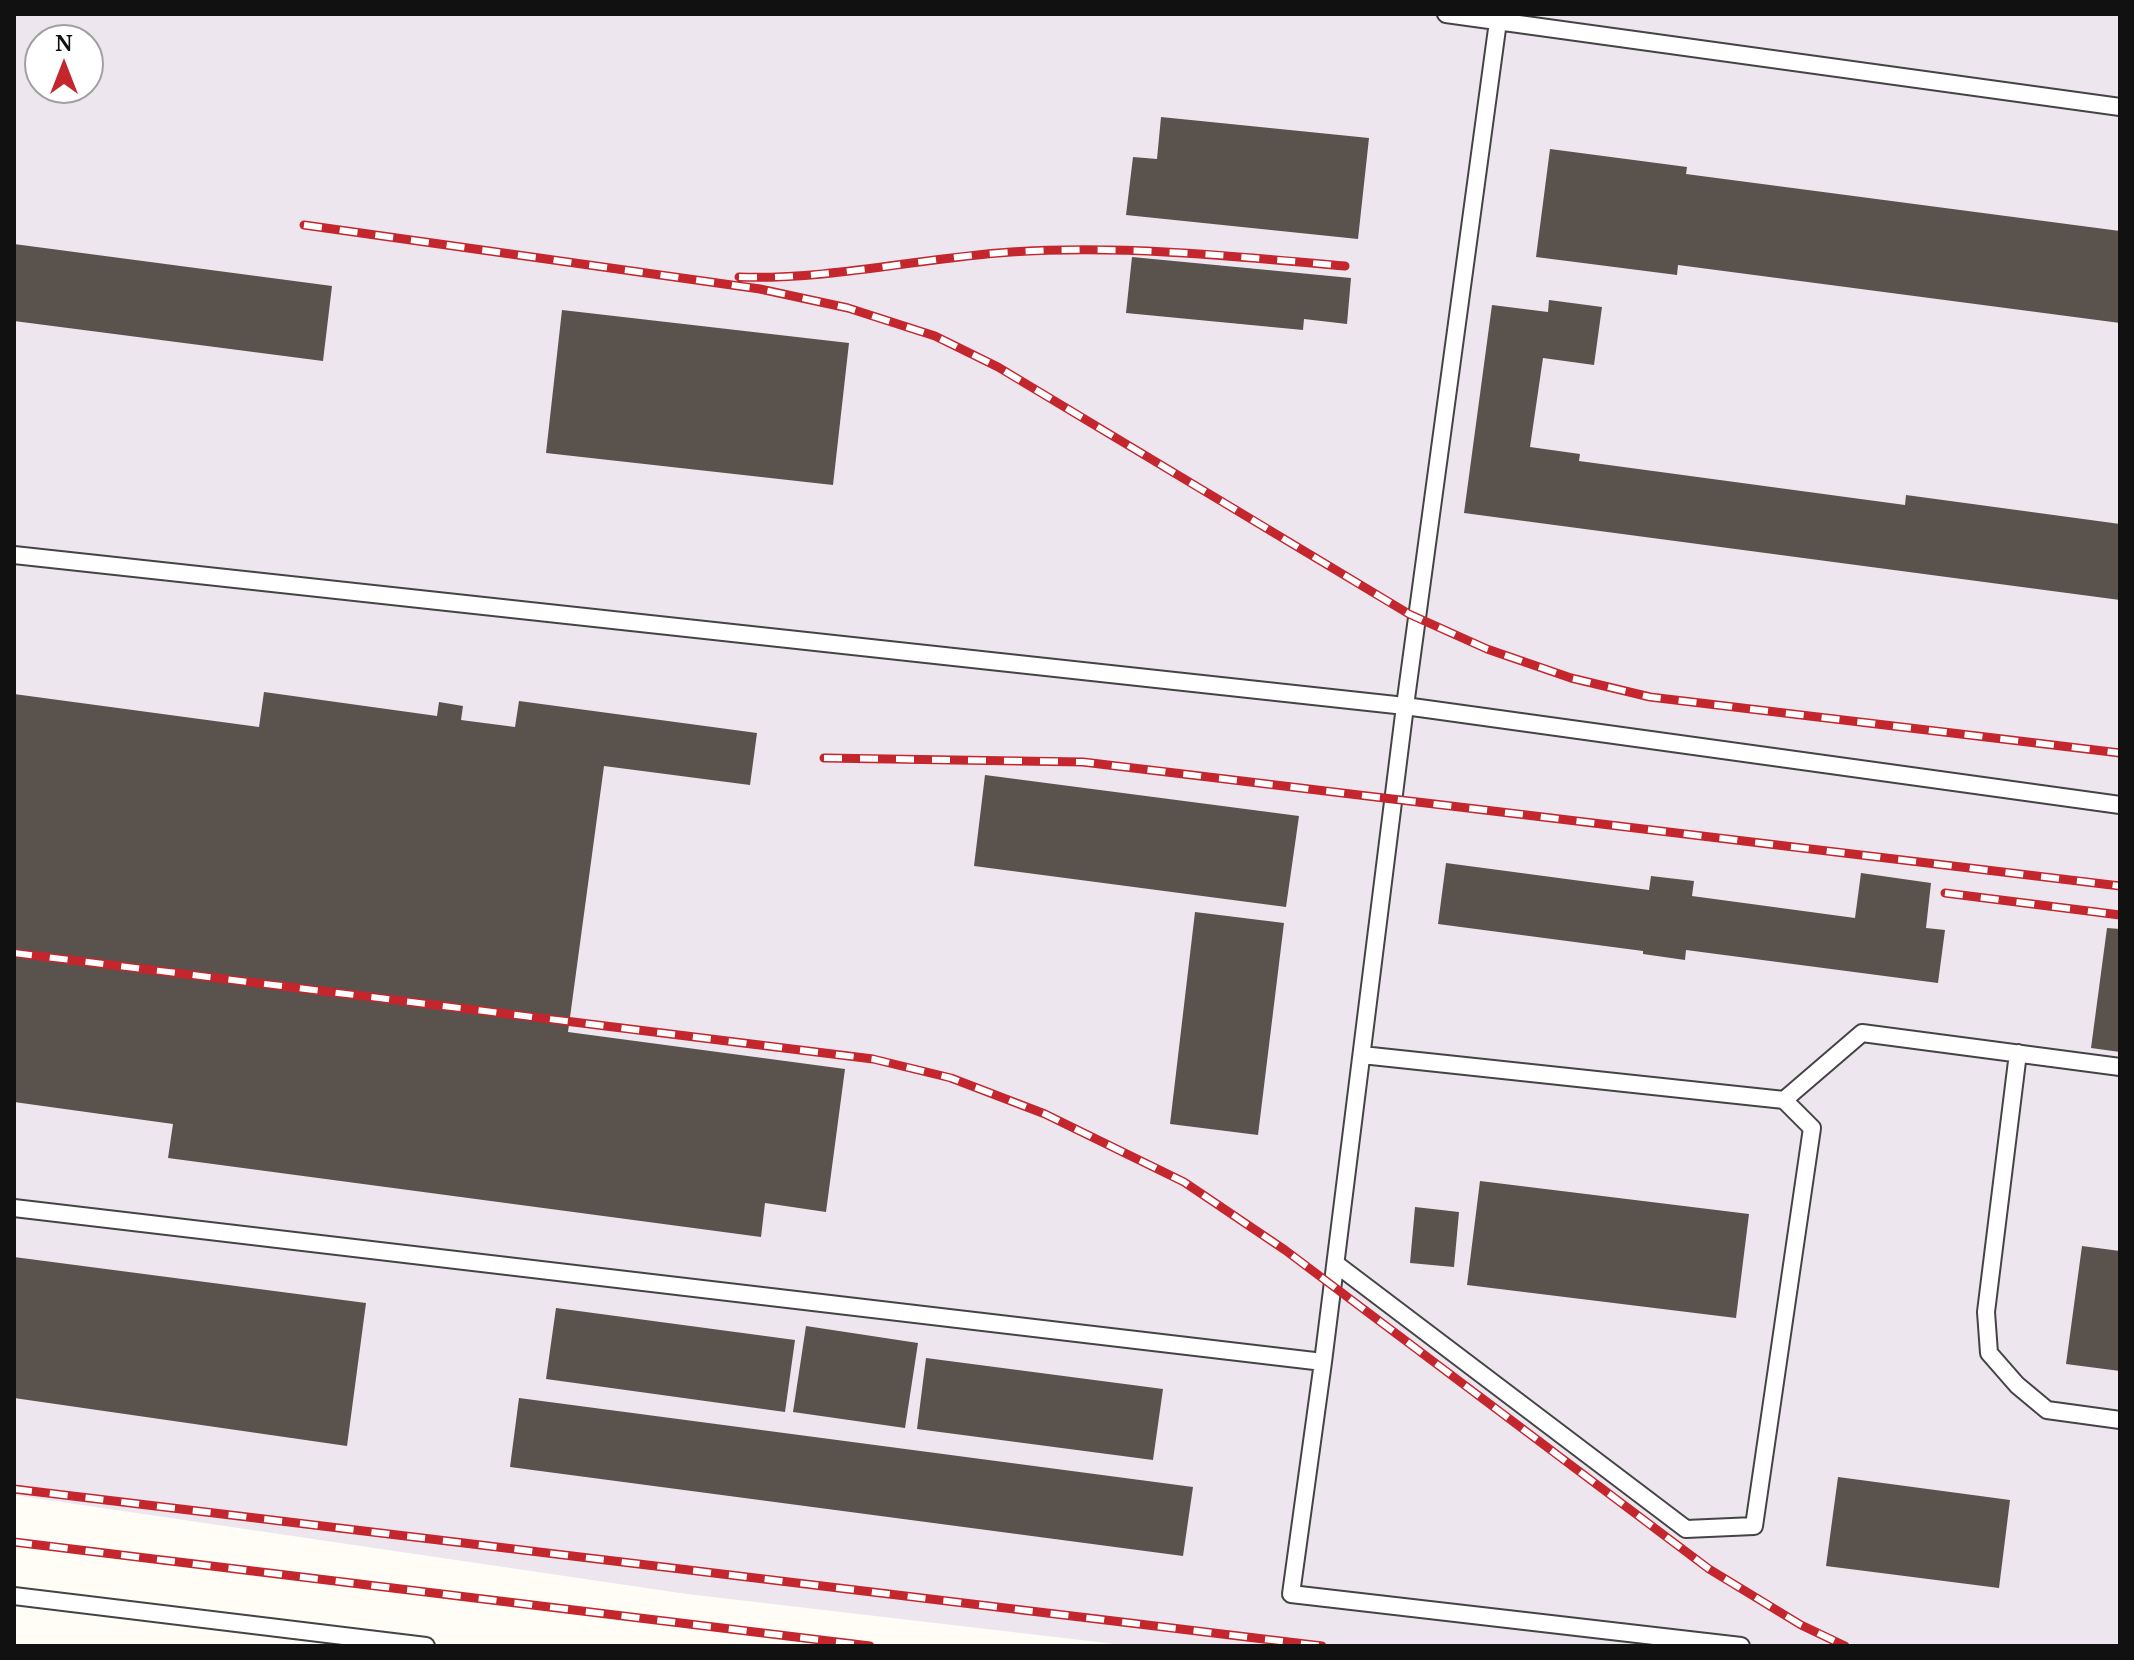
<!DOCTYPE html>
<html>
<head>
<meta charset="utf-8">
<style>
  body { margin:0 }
  #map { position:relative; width:2134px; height:1660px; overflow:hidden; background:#fffdf5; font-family:"Noto Serif",serif }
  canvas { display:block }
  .frame { position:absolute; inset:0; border:16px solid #111; pointer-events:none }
  .north { position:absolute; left:24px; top:24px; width:80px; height:80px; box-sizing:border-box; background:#fff; border:2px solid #a0a0a0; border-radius:50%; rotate:0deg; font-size:22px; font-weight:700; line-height:32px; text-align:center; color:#111 }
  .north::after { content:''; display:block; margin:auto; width:28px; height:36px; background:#c4262e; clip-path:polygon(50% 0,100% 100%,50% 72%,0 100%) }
</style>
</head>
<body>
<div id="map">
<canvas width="2134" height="1660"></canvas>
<div class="frame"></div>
<div class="north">N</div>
</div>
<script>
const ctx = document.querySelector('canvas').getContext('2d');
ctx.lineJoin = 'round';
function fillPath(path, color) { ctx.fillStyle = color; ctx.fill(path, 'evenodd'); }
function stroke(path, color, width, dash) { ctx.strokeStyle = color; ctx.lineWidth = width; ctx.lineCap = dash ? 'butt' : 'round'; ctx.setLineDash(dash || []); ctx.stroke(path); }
fillPath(new Path2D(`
  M14,14H2120V1646H1132L687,1594L14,1495ZM40,40H88V88H40Z`), '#eee6ef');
fillPath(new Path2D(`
  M1161,117L1369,138L1358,239L1126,215L1133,157L1157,159Z
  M1550,149L1687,167L1686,174L2120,231V323L1678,265L1677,275L1536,257Z
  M14,244L332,286L323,361L14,321Z
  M1132,257L1351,278L1347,324L1304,319L1303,330L1126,313Z
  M1549,300L1602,307L1594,365L1543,358L1530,447L1580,454L1579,461L1905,505L1906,495L2120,524V600L1464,513L1492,305L1548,312Z
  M562,310L849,343L833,485L546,453Z
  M264,692L437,716L439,702L463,706L461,720L515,727L519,701L757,733L750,785L604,766L568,1032L845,1069L826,1212L765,1203L761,1237L168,1158L173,1124L14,1102V694L259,727Z
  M985,775L1299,816L1286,907L974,866Z
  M1446,863L1649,890L1651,876L1694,881L1692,896L1855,918L1861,873L1931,883L1926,928L1945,930L1938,983L1686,950L1685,960L1643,954V951L1438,924Z
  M1195,912L1284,923L1258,1135L1170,1124Z
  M2107,928L2120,929V1052L2091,1048Z
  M1480,1181L1749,1214L1736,1318L1467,1285Z
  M1415,1207L1459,1212L1454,1267L1410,1263Z
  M2082,1246L2120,1251V1371L2066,1364Z
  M14,1257L366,1303L347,1446L14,1398Z
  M556,1308L795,1340L785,1412L546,1379Z
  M806,1326L918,1343L905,1428L793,1412Z
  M926,1358L1163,1389L1153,1460L917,1429Z
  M519,1398L1193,1487L1183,1556L510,1467Z
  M1838,1477L2010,1500L1999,1588L1826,1566Z`), '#5a524d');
const service = new Path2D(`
  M1446,14L2120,107
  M1499,14L1405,706L1323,1362L1291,1594L1741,1646
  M14,555L1405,706L2120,805
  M2018,1053L1986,1312L1989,1353L2017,1385L2047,1410L2120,1420
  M1784,1100L1862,1033L2120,1067
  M14,1208L1323,1362
  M1336,1264L1686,1529L1754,1526L1812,1128L1784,1100L1362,1055
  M14,1596L426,1646`);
stroke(service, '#444', 20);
stroke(service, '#fff', 16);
const rail = new Path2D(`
  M304,225L760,289L848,308L935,336L998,367L1409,614L1487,649L1571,678L1650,697L2120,753
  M739,277C830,280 921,258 1011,252C1123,245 1234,256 1345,266
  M824,758L1083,762L2120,886
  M1945,893L2120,915
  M14,953L873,1059L951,1078L1045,1114L1184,1182L1285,1250L1709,1569L1801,1625L1845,1646
  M14,1489L1322,1646
  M14,1542L870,1646`);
stroke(rail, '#c4262e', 9);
stroke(rail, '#fff', 6, [18]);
</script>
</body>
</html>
